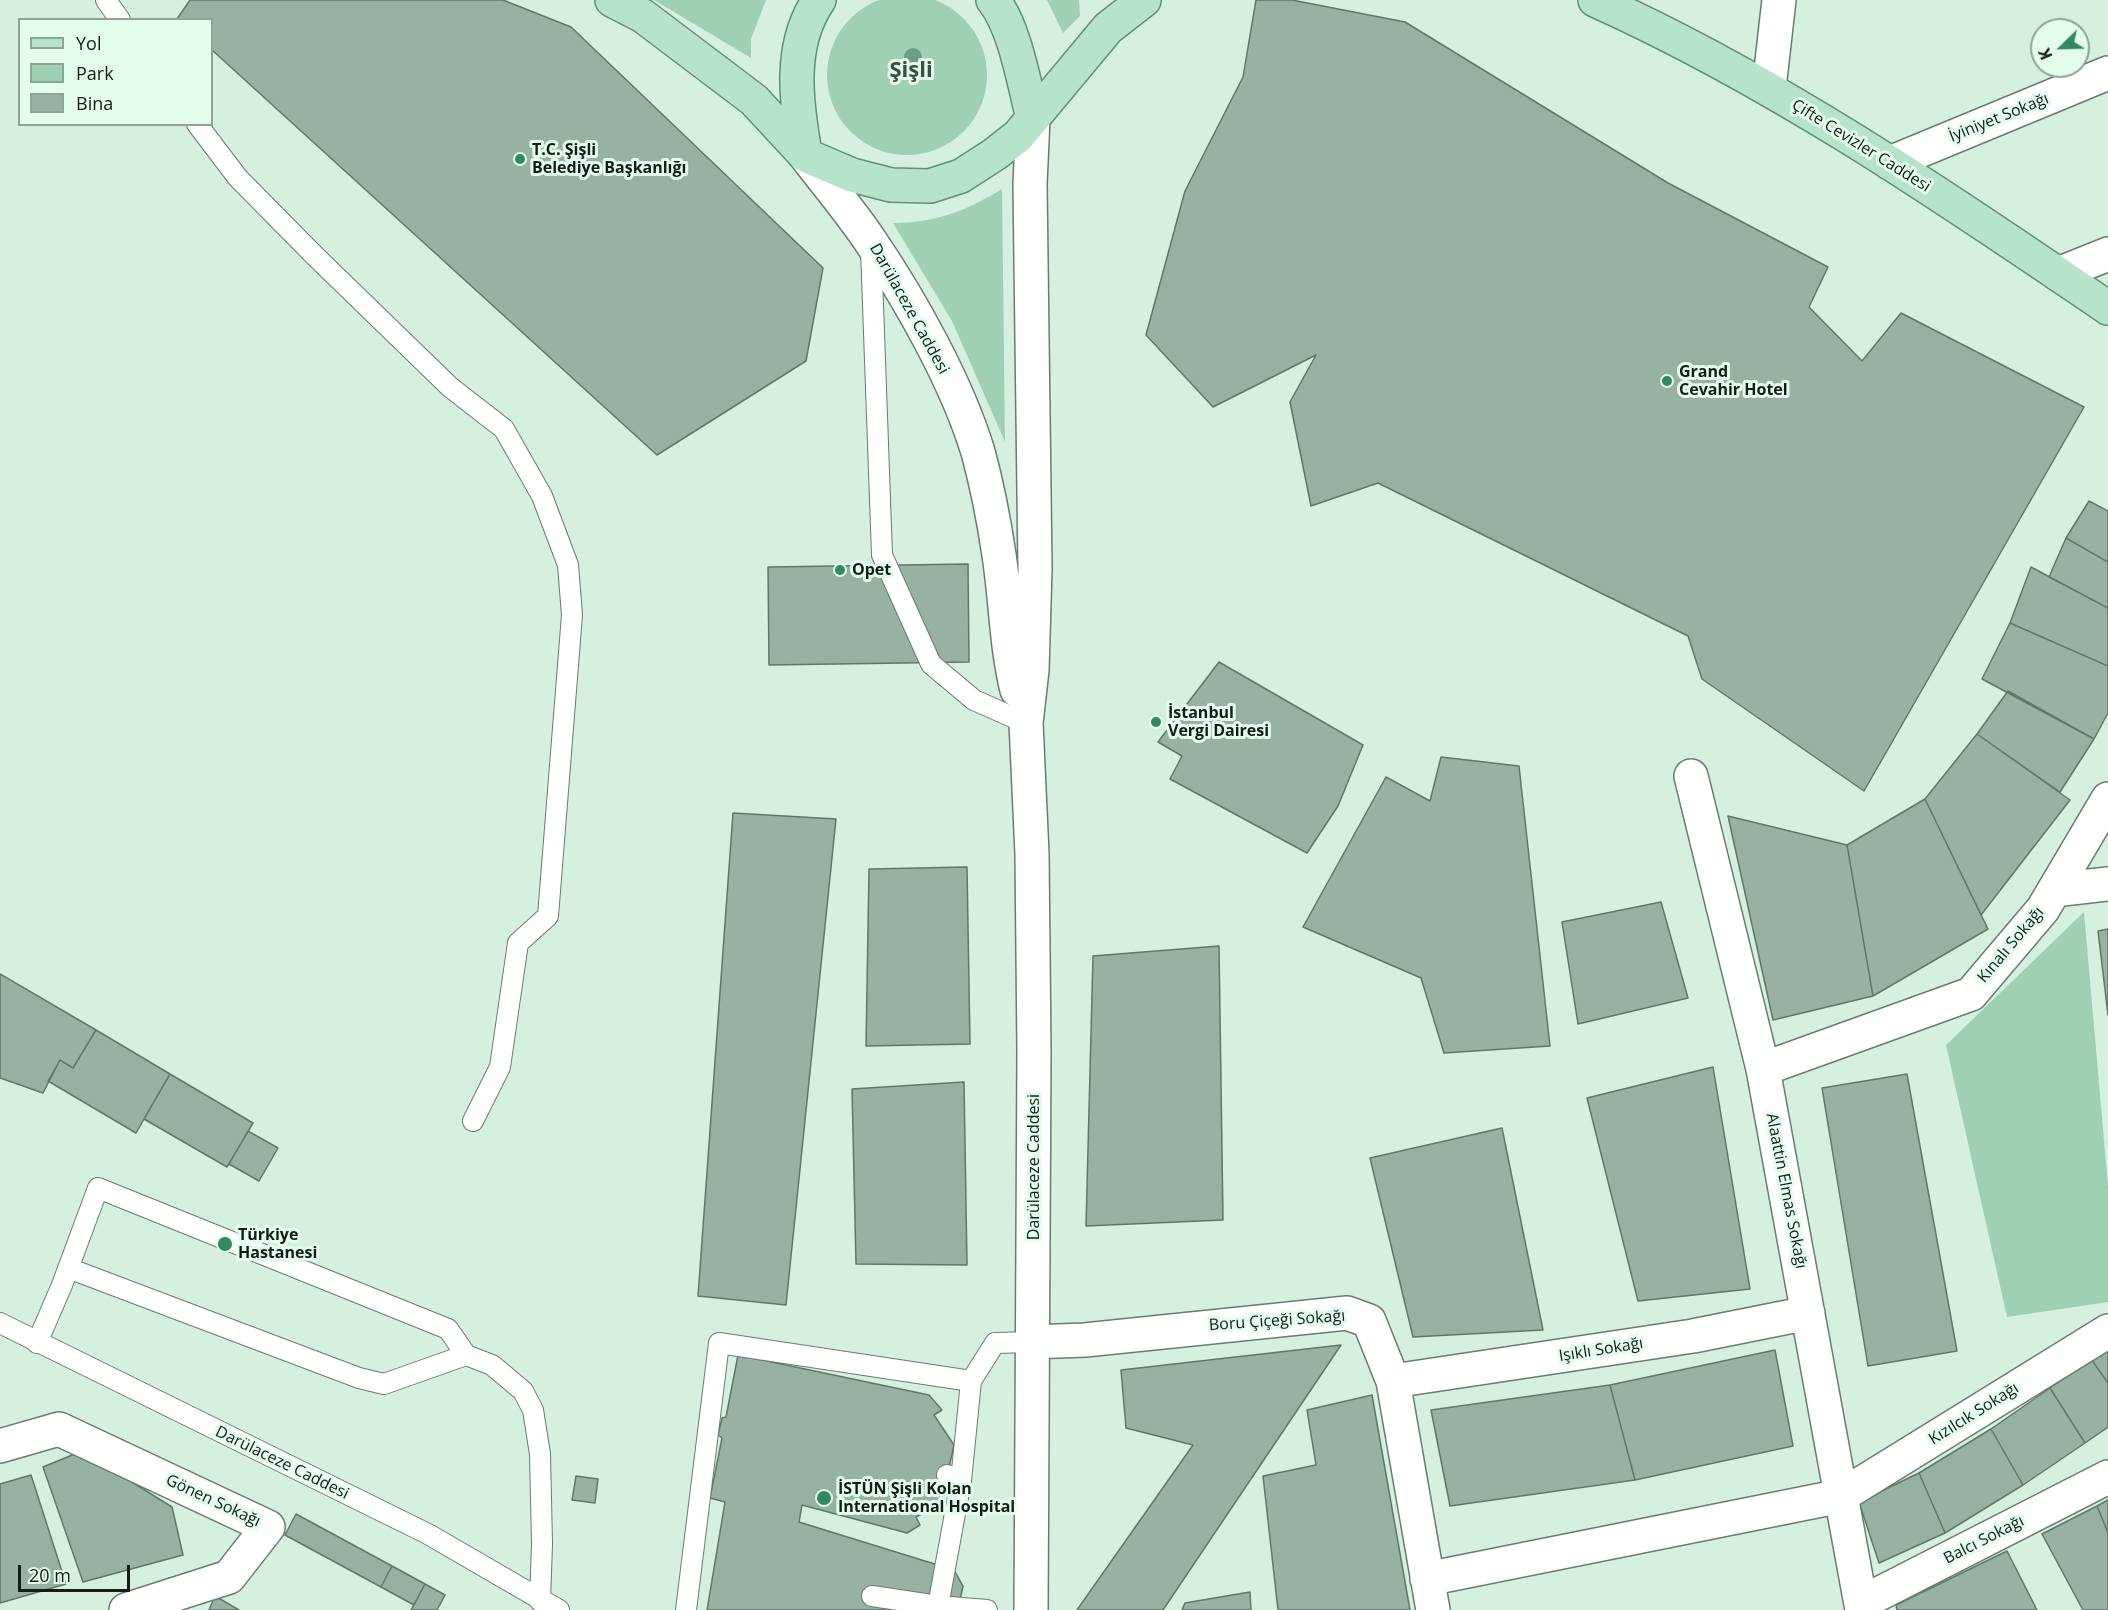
<!DOCTYPE html>
<html>
<head>
<meta charset="utf-8">
<style>
  body { margin:0 }
  #map { position:relative; width:2108px; height:1610px; overflow:hidden; background:#d5f0df; font-family:"Open Sans",sans-serif }
  canvas { display:block }
  .legend { position:absolute; left:18px; top:18px; width:195px; height:108px; box-sizing:border-box; background:#e2fdec; border:2px solid #8fa397; margin:0; padding:8px 10px; list-style:none; font-size:18px; color:#131c17 }
  .legend li { display:flex; align-items:center; gap:12px; height:30px }
  .legend b { width:30px; border:2px solid #8fa397 }
  .north { position:absolute; left:2030px; top:18px; width:60px; height:60px; box-sizing:border-box; background:#e2fdec; border:2px solid #8fa397; border-radius:50%; rotate:247deg; font-size:16px; font-weight:700; line-height:24px; text-align:center; color:#131c17 }
  .north::after { content:''; display:block; margin:auto; width:21px; height:27px; background:#30895f; clip-path:polygon(50% 0,100% 100%,50% 72%,0 100%) }
  .scale { position:absolute; left:18px; top:1565px; width:112px; height:27px; box-sizing:border-box; border:3px solid #131c17; border-top:0; padding-left:8px; font-size:18px; line-height:21px; white-space:nowrap; color:#131c17; -webkit-text-stroke:4px #e2fdec; paint-order:stroke }
</style>
</head>
<body>
<div id="map">
<canvas width="2108" height="1610"></canvas>
<ul class="legend">
<li><b style="height:8px;background:#b8e3cb"></b>Yol</li>
<li><b style="height:16px;background:#a0d0b4"></b>Park</li>
<li><b style="height:16px;background:#97b1a2"></b>Bina</li>
</ul>
<div class="north">K</div>
<div class="scale">20 m</div>
</div>
<script>
const ctx = document.querySelector('canvas').getContext('2d');
ctx.lineJoin = 'round';
function fillPath(path, color) { ctx.fillStyle = color; ctx.fill(path, 'evenodd'); }
function stroke(path, color, width, dash) { ctx.strokeStyle = color; ctx.lineWidth = width; ctx.lineCap = dash ? 'butt' : 'round'; ctx.setLineDash(dash || []); ctx.stroke(path); }
function write(font, color, halo, rows, align = 'center') {
  ctx.font = font + ' "Open Sans",sans-serif'; ctx.lineWidth = 6; ctx.setLineDash([]); ctx.textBaseline = 'middle'; ctx.strokeStyle = halo; ctx.fillStyle = color; for (const [text, x, y, turn = 0] of rows) {
    ctx.save(); ctx.translate(x, y); ctx.rotate((+turn || 0) * Math.PI / 180); ctx.textAlign = isNaN(turn) ? turn : align; if (halo) ctx.strokeText(text, 0, 0); ctx.fillText(text, 0, 0); ctx.restore();
  }
}
fillPath(new Path2D(`
  M827 75a80 80 0 1 1 160 0a80 80 0 1 1-160 0Z
  M654,0H766L751,39V58Z
  M1047,0H1079L1080,16L1063,33Z
  M1002,189L1005,442L952,321L893,223C935,223 966,211 1002,189Z
  M2084,912L2108,1186V1302L2007,1317L1946,1045Z`), '#a0d0b4');
const building = new Path2D(`
  M190,0H503L571,27L823,268L806,361L657,455L212,50V20L177,19Z
  M1256,0H1292L1405,22L1668,183L1828,267L1809,307L1862,361L1901,313L2084,407L1864,791L1702,679L1688,636L1378,483L1311,506L1290,402L1316,355L1213,407L1146,335L1185,191L1243,77Z
  M2089,501L2108,511V562L2066,538Z
  M2066,538L2108,562V608L2049,577Z
  M968,564L969,662L769,665L768,567Z
  M2031,567L2108,608V666L2010,623Z
  M2010,623L2108,666V713L2094,739L1982,679Z
  M1219,662L1363,745L1338,806L1307,853L1170,779L1182,756L1158,742Z
  M2008,691L2094,739L2060,792L1977,734Z
  M1977,734L2070,800L1981,915L1925,799Z
  M1441,757L1519,766L1550,1046L1444,1053L1421,978L1303,927L1386,777L1430,801Z
  M1925,799L1988,929L1873,996L1847,845Z
  M733,813L836,819L786,1305L698,1296Z
  M1728,816L1847,845L1873,996L1773,1020Z
  M967,867L970,1044L866,1046L869,869Z
  M1661,902L1688,998L1578,1024L1562,922Z
  M2108,929V1015L2098,931Z
  M1219,946L1223,1220L1086,1226L1093,956Z
  M0,974L96,1030L73,1068L60,1060L43,1093L0,1078Z
  M96,1030L170,1074L136,1133L48,1081L60,1060L73,1068Z
  M1713,1067L1750,1289L1638,1301L1587,1098Z
  M170,1074L253,1123L227,1167L144,1119Z
  M1907,1074L1957,1351L1868,1366L1822,1088Z
  M964,1082L967,1265L856,1264L852,1089Z
  M1502,1128L1543,1330L1413,1337L1370,1158Z
  M248,1131L278,1148L259,1181L229,1164Z
  M1341,1345L1163,1610H1077L1193,1445L1126,1428L1121,1370Z
  M2108,1348V1383L2091,1359Z
  M1775,1350L1793,1446L1635,1480L1610,1385Z
  M738,1355L929,1395L942,1410L934,1415L954,1445L941,1504L916,1517L920,1525L907,1533L802,1505L799,1522L954,1570L963,1586L958,1610H707L725,1502L710,1498L722,1438L718,1435L722,1418L726,1417Z
  M2091,1359L2108,1383V1427L2085,1443L2050,1388Z
  M1610,1385L1635,1480L1450,1506L1431,1410Z
  M2050,1388L2085,1443L2023,1485L1991,1429Z
  M1372,1395L1410,1610H1278L1263,1476L1316,1465L1307,1410Z
  M1991,1429L2023,1485L1945,1533L1919,1473Z
  M82,1451L172,1507L183,1555L83,1582L43,1467Z
  M1919,1473L1945,1533L1879,1563L1859,1502Z
  M31,1475L66,1584L0,1603V1484Z
  M576,1476L598,1479L595,1503L572,1500Z
  M2108,1500V1533L2097,1506Z
  M2097,1506L2108,1533V1610H2083L2042,1534Z
  M296,1514L392,1566L381,1587L285,1535Z
  M2007,1551L2037,1610H1897L1896,1605Z
  M392,1566L425,1584L414,1605L381,1587Z
  M425,1584L445,1595L437,1610H411Z
  M1250,1592L1251,1610H1182L1185,1603Z
  M215,1596L239,1610H209Z`);
fillPath(building, '#97b1a2');
stroke(building, '#60786a', 1.5);
const service = new Path2D(`
  M106,0L120,20
  M197,124L238,178L315,256L450,387L504,429L542,496L568,565L572,615L548,916L518,943L500,1067L473,1121
  M871,249L882,555L931,664L974,700L1026,723
  M68,1268L359,1378L384,1384L466,1355
  M0,1323L428,1534L559,1610
  M37,1343L62,1285L98,1188L448,1329L466,1355L492,1365L523,1391L533,1410L540,1454L542,1544L540,1601
  M971,1381L995,1343L1031,1342
  M872,1596L938,1606L961,1481L947,1475
  M686,1610L719,1343L971,1381L961,1481
  M937,1610L938,1606L987,1610`);
const minor = new Path2D(`
  M1769,88L1779,0
  M1890,163L2108,73
  M2058,274L2108,254
  M1691,776L1763,1069L1862,1610
  M2054,890L2108,884
  M1763,1069L1971,994L2043,909L2108,799
  M1031,1342L1085,1340L1347,1313L1369,1321L1393,1381L1433,1610
  M1393,1381L1693,1336L1808,1313
  M0,1446L59,1429L268,1527L229,1577L126,1610
  M1427,1579L1841,1496L2108,1331
  M1861,1603L2108,1477`);
const secondary = new Path2D(`
  M805,155C827,184 851,212 871,242C911,301 957,383 978,452C987,485 994,521 999,555C1006,600 1006,646 1017,690
  M1031,1610L1034,1052L1032,854L1026,723L1032,670L1035,569L1030,184L1033,118`);
const primary = new Path2D(`
  M612,0L643,16L754,100L805,155L852,175L891,185L930,186L961,176L995,154L1018,136L1108,28L1144,0
  M993,0C1015,27 1024,84 1033,118
  M1595,0C1777,82 1943,196 2108,308
  M805,153C796,102 788,45 819,0`);
stroke(service, '#657e6f', 22);
stroke(minor, '#657e6f', 36);
stroke(secondary, '#657e6f', 36);
stroke(primary, '#609175', 36);
stroke(service, '#fff', 20);
stroke(minor, '#fff', 33);
stroke(secondary, '#fff', 33);
stroke(primary, '#b8e3cb', 33);
ctx.fillStyle = '#6f9c85';
for (const [x, y] of [
  [913,57]
]) { ctx.beginPath(); ctx.arc(x, y, 9, 0, 2 * Math.PI); ctx.fill(); }
for (const [x, y, r, color] of [
  [520,159,6,"#30895f"],
  [1667,381,6,"#30895f"],
  [840,570,6,"#30895f"],
  [1156,722,6,"#30895f"],
  [225,1244,8,"#30895f"],
  [824,1498,8,"#30895f"]
]) { const dot = new Path2D(); dot.arc(x, y, r, 0, 2 * Math.PI); ctx.fillStyle = color; ctx.fill(dot); stroke(dot, '#e2fdec', 2); }
write('16px', '#131c17', '#e2fdec', [
  ["İyiniyet Sokağı",1999,118,-22],
  ["Çifte Cevizler Caddesi",1861,146,32],
  ["Darülaceze Caddesi",909,309,61],
  ["Kınalı Sokağı",2011,945,-50],
  ["Darülaceze Caddesi",1034,1167,-90],
  ["Alaattin Elmas Sokağı",1786,1191,79],
  ["Boru Çiçeği Sokağı",1277,1321,-4],
  ["Işıklı Sokağı",1601,1350,-9],
  ["Kızılcık Sokağı",1974,1414,-32],
  ["Darülaceze Caddesi",282,1463,26],
  ["Gönen Sokağı",213,1501,25],
  ["Balcı Sokağı",1984,1540,-27]
]);
write('bold 16px', '#131c17', '#e2fdec', [
  ["T.C. Şişli",532,150],
  ["Belediye Başkanlığı",532,168],
  ["Grand",1679,372],
  ["Cevahir Hotel",1679,390],
  ["Opet",852,570],
  ["İstanbul",1168,713],
  ["Vergi Dairesi",1168,731],
  ["Türkiye",238,1235],
  ["Hastanesi",238,1253],
  ["İSTÜN Şişli Kolan",838,1489],
  ["International Hospital",838,1507]
], 'left');
write('bold 22px', '#395043', '#e2fdec', [
  ["Şişli",911,71]
]);
</script>
</body>
</html>
